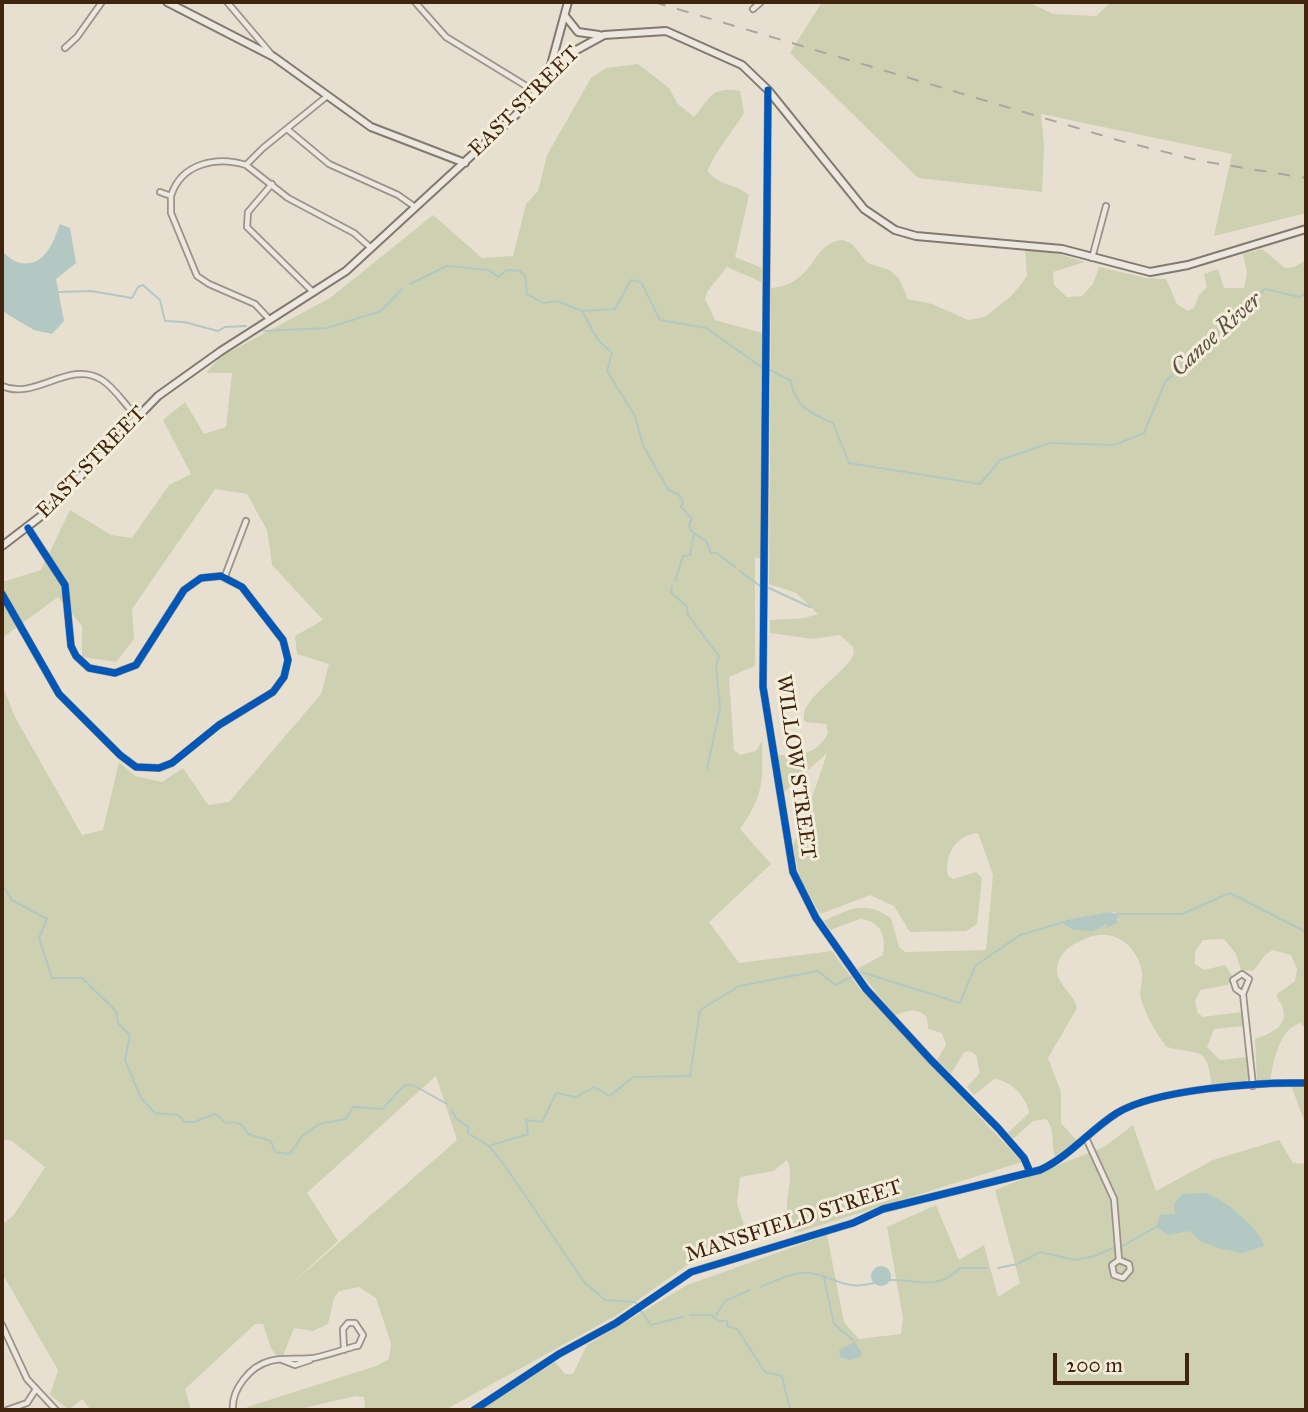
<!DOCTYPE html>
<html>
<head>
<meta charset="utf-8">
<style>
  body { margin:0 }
  #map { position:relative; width:1308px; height:1412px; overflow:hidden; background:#e7e0d0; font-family:"IM FELL Great Primer",serif }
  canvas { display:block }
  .frame { position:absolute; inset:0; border:4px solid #41240d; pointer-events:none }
  .scale { position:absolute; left:1053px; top:1353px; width:136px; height:32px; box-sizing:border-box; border:4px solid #41240d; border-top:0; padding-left:9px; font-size:21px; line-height:24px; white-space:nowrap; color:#41240d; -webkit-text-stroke:5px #f5eddb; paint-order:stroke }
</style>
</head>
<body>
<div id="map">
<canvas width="1308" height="1412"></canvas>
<div class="frame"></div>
<div class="scale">200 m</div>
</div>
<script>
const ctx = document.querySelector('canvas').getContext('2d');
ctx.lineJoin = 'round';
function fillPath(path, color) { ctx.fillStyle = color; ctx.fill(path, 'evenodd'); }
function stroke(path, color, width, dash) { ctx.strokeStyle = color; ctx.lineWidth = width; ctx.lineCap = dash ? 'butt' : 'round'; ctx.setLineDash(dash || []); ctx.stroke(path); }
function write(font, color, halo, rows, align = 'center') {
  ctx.font = font + ' "IM FELL Great Primer",serif'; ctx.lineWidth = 6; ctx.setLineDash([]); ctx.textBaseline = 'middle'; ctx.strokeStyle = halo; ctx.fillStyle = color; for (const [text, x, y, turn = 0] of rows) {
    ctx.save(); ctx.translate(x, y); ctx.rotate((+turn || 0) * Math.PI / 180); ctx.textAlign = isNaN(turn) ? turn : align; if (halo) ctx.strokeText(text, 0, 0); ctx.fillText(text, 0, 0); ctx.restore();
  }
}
fillPath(new Path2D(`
  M822,2H1028L1053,14L1096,16L1111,2H1306V213L1214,236L1232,154L1041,114L1044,146L1042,192L918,178L790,53Z
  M638,64L669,88L677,103L694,117C710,98 712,86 740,91L744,113C736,127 708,162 708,172C722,187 735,183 749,195L735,257L762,268L761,282L727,267L707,292L705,299L715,320L762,333L761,559L755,557V666L729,677L734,750L740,755L756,751L762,741C763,780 764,796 740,829L771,864L709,922L739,963L832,951L859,988L1022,1162L796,1233C775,1211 798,1183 787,1160L774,1171L740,1177L737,1203L749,1241L686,1266L617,1315L445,1410H365L364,1397L356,1396L295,1410H248L247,1407L376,1366L389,1359L391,1344L376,1298L359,1287L339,1291L334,1298L328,1324L313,1331L294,1328L282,1359C269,1353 268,1336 263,1324H255L185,1389L191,1410H91L82,1399L69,1410L50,1395L58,1370L2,1273V1224L13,1216L45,1167L12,1141L2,1139V684L15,717L82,835L103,830L119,762L135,776L162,782L183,768L208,805L229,802L321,694L329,664L297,654L295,636L323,620L272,565L267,530L247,494L215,489L132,609L134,639L116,662L82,657V626L58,597L2,638V582L41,570L70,510L111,535L132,538L169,485L191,474L163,420L185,402L204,434L226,427L232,373H206L220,357L330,298L433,215L482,258L513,256L526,204L538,191L547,155L591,78L606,68ZM436,1076L457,1140L288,1287L338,1241L307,1193Z
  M843,240L852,244L868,263L889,270L898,277L908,299L932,304L968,320L985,317L1010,297L1023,282L1027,275L1025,250L1059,254L1085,262L1053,272L1054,285L1067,297L1082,296L1093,284L1099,267L1146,278L1166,279L1177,304L1188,311L1194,308L1199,295L1207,287L1204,274L1218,269L1224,288H1244L1247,273L1243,254L1262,249L1285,268L1294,267L1306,260V1030L1301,1023C1279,1028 1273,1063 1270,1081H1257L1255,1039C1268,1034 1288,1028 1283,1009C1282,1002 1277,1002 1277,994L1295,981L1297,969L1291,955L1273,950L1266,954L1253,971L1241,970L1236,954L1224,939L1203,940L1195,952V964L1204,970L1225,965L1232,975L1228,985L1200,990L1195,1002L1198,1013L1203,1017L1242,1012L1244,1026L1214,1029L1207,1047L1220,1060L1246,1057L1249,1077L1246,1083L1212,1086C1207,1044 1199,1056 1167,1047C1156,1034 1146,1016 1141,999C1139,990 1143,982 1142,973C1138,946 1114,927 1087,938C1075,943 1064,948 1059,961C1050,982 1073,990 1077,1008L1048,1058L1061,1092V1123L1077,1141L1056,1159C1050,1145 1056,1130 1046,1119L1033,1121L1013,1139L1008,1133L1029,1113C1027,1097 1010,1080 994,1079L974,1095L967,1087L980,1073L976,1055L970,1051L964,1052L951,1074L937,1060L946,1045L942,1033L928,1029L927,1018C918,1006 907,1011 895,1015L857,969L883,955C886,935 881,921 860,919L830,930L824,921C850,909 864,900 891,918L899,947L905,952L986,950L993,875L978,833C956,835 944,855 948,876L953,879L976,872L982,878L977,924L966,931L910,932L894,906L870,895L820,914L799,876L793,845C797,842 824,764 827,753L784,792L777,755C800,755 817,755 828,733L826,724L805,722C796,700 847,674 854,653L853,647L840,635L813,639L770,633V620L804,618L818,614L796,593L769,584L771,288C817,284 810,242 843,240ZM1114,912L1119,920L1109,926L1067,920Z
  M1291,1085L1306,1086V1126Z
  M1133,1125L1156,1191L1213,1160L1279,1140L1293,1163L1306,1164V1410H480L555,1362L565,1374H573L587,1345L687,1285L827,1235L844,1322L859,1339L901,1334L903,1318L887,1227L936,1205L959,1260L984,1245L998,1297L1020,1283L995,1190L1104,1147Z`), '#cdd1b1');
fillPath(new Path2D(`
  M60,224L70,228L76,263L56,279L64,321L52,334L34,330L2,311V250C14,267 36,269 48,250C54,243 56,233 60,224Z
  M1110,912L1118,915L1117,923L1106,928L1107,924L1094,931L1074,930L1064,924L1066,920Z
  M1206,1193C1224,1200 1260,1227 1264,1246L1243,1253L1222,1249L1202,1242L1189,1231L1168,1235L1156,1227L1160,1215L1175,1214L1174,1204L1182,1194Z
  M871 1276a10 10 0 1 1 20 0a10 10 0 1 1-20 0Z
  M855,1342L862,1353L860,1357L849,1360L840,1357L839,1350Z`), '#b3c7c3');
stroke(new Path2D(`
  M410,284L447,266L489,270L498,277L507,270L520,271L525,276L527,294L543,303L557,301L582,311L615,309L631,280L641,282L660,320L706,328L763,368
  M59,292L91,291L132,298L138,287L143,285L160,300L165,321L184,322L218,331L225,327L246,326
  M582,311L598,340L612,353L607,371L635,416L643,445L658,472L668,489L679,495L683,502L681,507L692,519L689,525L691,531L706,541L711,553H717L735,567
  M264,331L327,328L381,311L402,289
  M770,370L791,381C795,407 810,413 833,423L849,463L980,484L1000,460L1050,443L1114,445L1144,433L1165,382L1265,289L1300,297L1306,293
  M740,571L760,586
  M675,581L683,556L690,555L694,533
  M672,586L671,592L687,607L688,615L719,656L716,666L720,708L707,769
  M769,588L810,607
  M2,884L12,900L47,919L39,938L52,978H82L116,1011L118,1023L130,1035L125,1060L141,1098L155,1113L178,1115L185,1122H194L215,1114L226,1123C238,1121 242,1123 248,1134L271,1141L275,1152L290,1154L302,1136L319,1124L346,1119L353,1107L382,1109L405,1085H413L447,1104
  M1118,914H1182L1230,893L1306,932
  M861,972L960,1003L975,966L1020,935L1064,922
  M451,1109L456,1118L468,1127V1133L489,1146L503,1163L584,1282L605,1300L635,1302L637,1305
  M489,1146L528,1134L526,1120L542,1122L556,1093L576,1097L594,1087L610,1096L633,1077L690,1076L700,1010L739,986L818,971L835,985L851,977
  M1121,1247L1156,1227
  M998,1268L1017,1264L1040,1252L1075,1260L1095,1256L1115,1247
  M824,1278L834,1324L854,1341
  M890,1280C919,1279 936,1292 960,1268H986
  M761,1287C776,1281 793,1271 810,1273C837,1277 844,1291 874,1283
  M640,1310L651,1325L683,1317
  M690,1315H711L719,1321H727V1326L737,1329L765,1372L782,1376L790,1410
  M716,1315L725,1301L750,1290`), '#b3c7c3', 2);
const street = new Path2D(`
  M227,2L272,55
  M415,2L446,37L536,92
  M753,9L761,2
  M65,48L77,37L102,2
  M768,91L763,687L793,872L816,918L866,989L931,1060L998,1128L1024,1158L1030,1172
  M287,129L329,164L398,195L415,207
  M246,165L288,198L354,233L371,248
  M272,184L248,212L247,227L313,292
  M160,192L171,196V213L197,276L209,284L255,304L270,320
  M171,196C181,163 217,156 246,165L263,148L326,97
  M1092,258L1106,206
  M2,386C36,401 69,359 102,380C115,388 125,405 136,416
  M225,576L246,521
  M2,594L59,694L120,755L136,767L159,768L172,763L219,725L273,692L284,677L288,660L283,640L242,587L221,576L201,578L184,590L136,665L115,673L89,668L76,656L71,646L65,585L28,528
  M1243,994L1236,989L1233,980L1242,974L1249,979L1243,994L1253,1086
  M1086,1138L1114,1199L1119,1260L1112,1265L1114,1275L1123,1278L1130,1270L1129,1264L1119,1260
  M2,1325L27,1379L56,1410
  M282,1360L295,1365L310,1360
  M7,1410L27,1403L36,1389
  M233,1410C231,1390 250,1366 270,1361C284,1357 299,1360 314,1358C328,1355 342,1350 356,1346H358L363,1335L355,1323H348L343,1329L344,1350
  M474,1410L559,1354L616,1323L691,1272L853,1223L883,1209L1040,1170C1070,1156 1090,1130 1117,1113C1156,1089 1259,1082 1306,1083`);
const secondary = new Path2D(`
  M167,2L274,57L371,127L465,163
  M566,17L578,32L599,35
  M549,72L568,2
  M2,546L45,513L158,396L221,351L346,271L521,110L571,53L604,35L666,31L742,65L768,90L864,209L895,230L916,236L1062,249L1150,272L1188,265L1306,229`);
stroke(street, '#9b9387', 8);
stroke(secondary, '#827a6e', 10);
stroke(street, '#ece8e0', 4.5);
stroke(secondary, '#ece8e0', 6);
stroke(new Path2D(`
  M654,2L1121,141L1201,161L1306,178`), '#aca69e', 2, [12, 12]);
stroke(new Path2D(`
  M768,90L763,687L793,872L816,918L866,989L931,1060L998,1128L1024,1158L1030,1172
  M2,594L59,694L120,755L136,767L159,768L172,763L219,725L273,692L284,677L288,660L283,640L242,587L221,576L201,578L184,590L136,665L115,673L89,668L76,656L71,646L65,585L28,528
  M474,1410L559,1354L616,1323L691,1272L853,1223L883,1209L1040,1170C1070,1156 1090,1130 1117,1113C1156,1089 1259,1082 1306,1083`), '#0057b8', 7);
write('21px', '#41240d', '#f5eddb', [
  ["EAST STREET",525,102,-45],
  ["EAST STREET",92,463,-46],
  ["WILLOW STREET",795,767,82],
  ["MANSFIELD STREET",794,1222,-18]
]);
write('italic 23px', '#5d5242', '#f5eddb', [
  ["Canoe River",1217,335,-42]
]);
</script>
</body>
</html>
